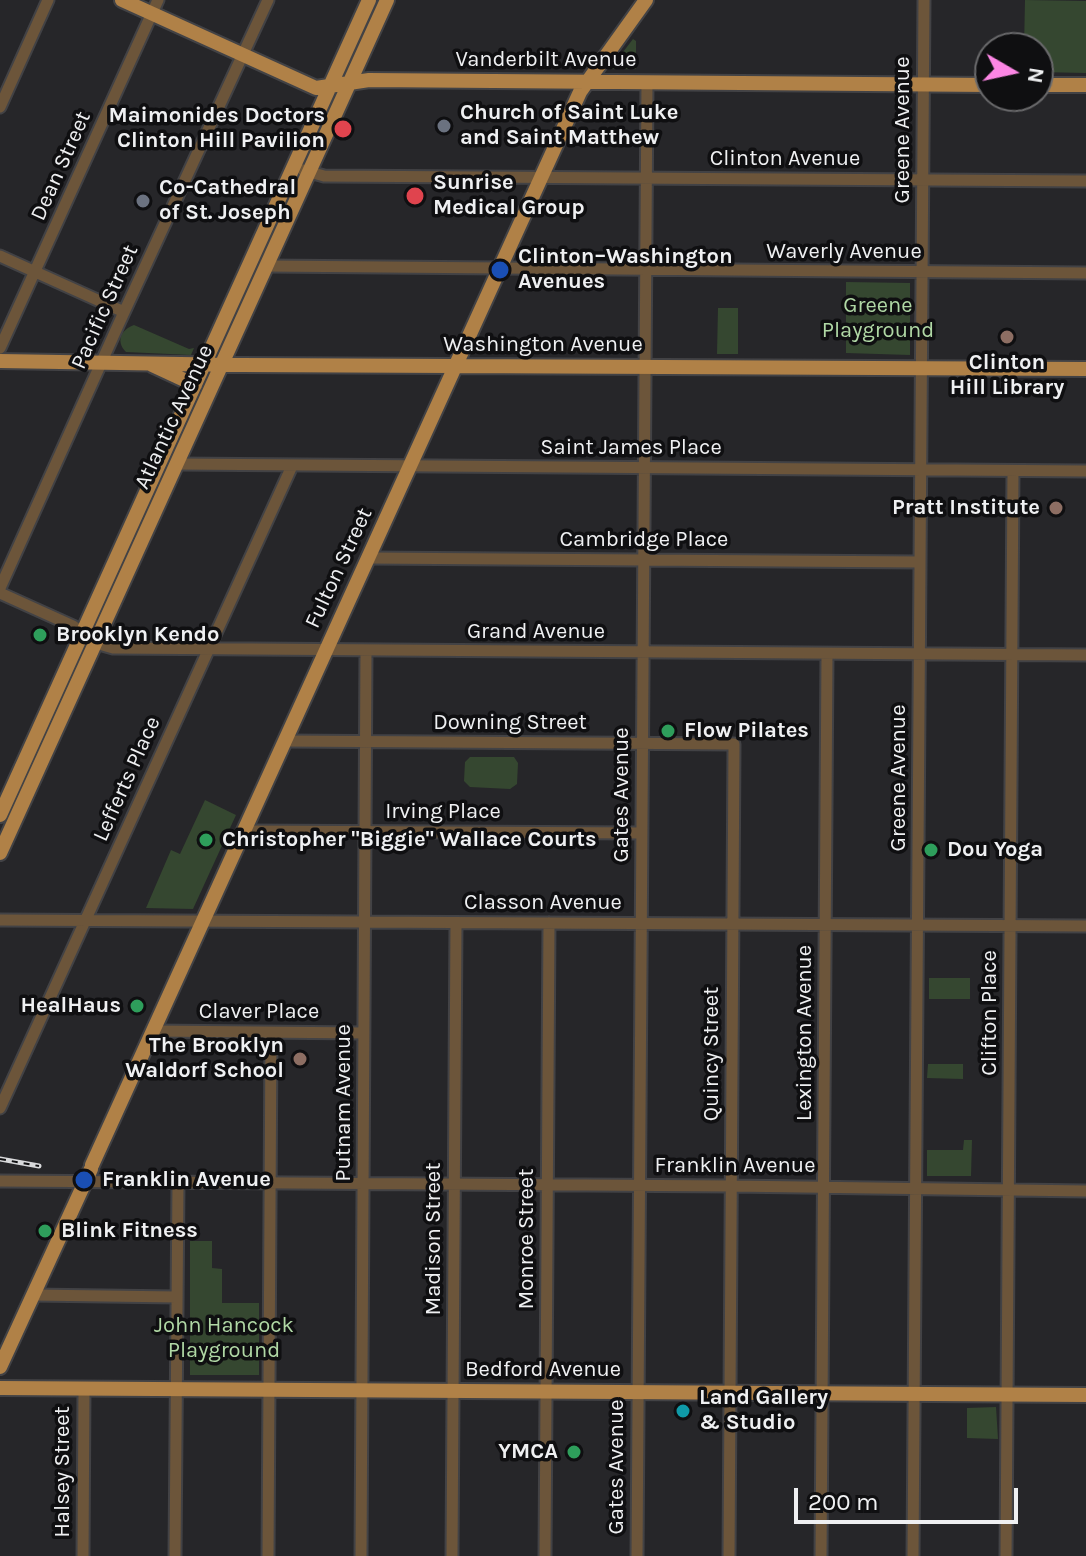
<!DOCTYPE html>
<html>
<head>
<meta charset="utf-8">
<style>
  body { margin:0 }
  #map { position:relative; width:1086px; height:1556px; overflow:hidden; background:#262629; font-family:Karla,sans-serif }
  canvas { display:block }
  .north { position:absolute; left:974px; top:32px; width:80px; height:80px; box-sizing:border-box; background:#0f0f11; border:2px solid #69696b; border-radius:50%; rotate:99deg; font-size:22px; font-weight:700; line-height:32px; text-align:center; color:#eff0f2 }
  .north::after { content:''; display:block; margin:auto; width:28px; height:36px; background:#fc86e4; clip-path:polygon(50% 0,100% 100%,50% 72%,0 100%) }
  .scale { position:absolute; left:794px; top:1488px; width:224px; height:36px; box-sizing:border-box; border:4px solid #eff0f2; border-top:0; padding-left:10px; font-size:24px; line-height:28px; white-space:nowrap; color:#eff0f2; -webkit-text-stroke:6px #0f0f11; paint-order:stroke }
</style>
</head>
<body>
<div id="map">
<canvas width="1086" height="1556"></canvas>
<div class="north">N</div>
<div class="scale">200 m</div>
</div>
<script>
const ctx = document.querySelector('canvas').getContext('2d');
ctx.lineJoin = 'round';
function fillPath(path, color) { ctx.fillStyle = color; ctx.fill(path, 'evenodd'); }
function stroke(path, color, width, dash) { ctx.strokeStyle = color; ctx.lineWidth = width; ctx.lineCap = dash ? 'butt' : 'round'; ctx.setLineDash(dash || []); ctx.stroke(path); }
function write(font, color, halo, rows, align = 'center') {
  ctx.font = font + ' Karla,sans-serif'; ctx.lineWidth = 7; ctx.setLineDash([]); ctx.textBaseline = 'middle'; ctx.strokeStyle = halo; ctx.fillStyle = color; for (const [text, x, y, turn = 0] of rows) {
    ctx.save(); ctx.translate(x, y); ctx.rotate((+turn || 0) * Math.PI / 180); ctx.textAlign = isNaN(turn) ? turn : align; if (halo) ctx.strokeText(text, 0, 0); ctx.fillText(text, 0, 0); ctx.restore();
  }
}
fillPath(new Path2D(`
  M1025,0L1086,1V73L1038,72V48H1024Z
  M633,39L636,41V69H610Z
  M846,282L910,283V355L846,353Z
  M718,308H738V354H717Z
  M134,325L189,349L194,348L191,355L126,352C116,342 120,330 134,325Z
  M470,757H514L518,763L517,784L510,789L470,787L464,781L465,762Z
  M205,800L236,815L193,909L146,908L171,850L180,854Z
  M929,978H970V999H929Z
  M928,1064H963V1079L927,1078Z
  M964,1140H972L971,1176H927V1150H963Z
  M190,1241H212V1268L222,1269V1303H259V1375H190Z
  M996,1407L998,1439L967,1438V1408Z`), '#354730');
const minor = new Path2D(`
  M0,107L48,0
  M303,170L324,176L1086,181
  M0,256L124,312
  M267,266L1086,273
  M0,348L158,0
  M177,464L1086,471
  M368,558L920,562
  M0,588L120,321L268,0
  M0,593L73,626L99,644L113,648L1086,655
  M285,741L734,744L729,1556
  M244,831L642,833
  M0,920L1086,926
  M153,1031L364,1033
  M0,1108L292,466
  M0,1181L732,1186L1086,1191
  M33,1295L177,1297
  M83,1556L84,1388
  M175,1556L178,1183
  M268,1556L271,1033
  M361,1556L366,651
  M452,1556L456,923
  M545,1556L549,923
  M637,1556L647,82
  M821,1556L827,654
  M913,1556L924,0
  M1006,1556L1013,471`);
const major = new Path2D(`
  M122,0L316,88L369,80L990,85
  M1038,85H1086
  M0,361L241,365L1086,369
  M152,365L195,385
  M0,815L369,0
  M0,853L387,0
  M92,1165L580,92L646,0
  M0,1367L91,1169
  M0,1388L1086,1395`);
stroke(minor, '#424245', 15);
stroke(major, '#424245', 18);
stroke(minor, '#6c553a', 11);
stroke(major, '#b08147', 14);
const rail = new Path2D(`
  M0,1159L39,1166`);
stroke(rail, '#d8d9db', 5);
stroke(rail, '#0f0f11', 2, [6]);
for (const [x, y, r, color] of [
  [444,126,8,"#6b7280"],
  [343,129,10,"#e0444e"],
  [415,196,10,"#e0444e"],
  [143,201,8,"#6b7280"],
  [500,270,10,"#1a4fb4"],
  [1007,337,8,"#8d6e63"],
  [1056,508,8,"#8d6e63"],
  [40,635,8,"#2e9e5b"],
  [668,731,8,"#2e9e5b"],
  [206,840,8,"#2e9e5b"],
  [931,850,8,"#2e9e5b"],
  [137,1006,8,"#2e9e5b"],
  [300,1059,8,"#8d6e63"],
  [84,1180,10,"#1a4fb4"],
  [45,1231,8,"#2e9e5b"],
  [683,1411,8,"#0f9aa8"],
  [574,1452,8,"#2e9e5b"]
]) { const dot = new Path2D(); dot.arc(x, y, r, 0, 2 * Math.PI); ctx.fillStyle = color; ctx.fill(dot); stroke(dot, '#0f0f11', 3); }
write('22px', '#eff0f2', '#0f0f11', [
  ["Vanderbilt Avenue",546,60],
  ["Greene Avenue",903,130,-90],
  ["Clinton Avenue",785,159],
  ["Dean Street",61,166,-66],
  ["Waverly Avenue",844,252],
  ["Pacific Street",105,307,-66],
  ["Washington Avenue",543,345],
  ["Atlantic Avenue",174,417,-65],
  ["Saint James Place",631,448],
  ["Cambridge Place",644,540],
  ["Fulton Street",339,568,-65],
  ["Grand Avenue",536,632],
  ["Downing Street",510,723],
  ["Greene Avenue",899,778,-90],
  ["Lefferts Place",127,779,-66],
  ["Gates Avenue",622,795,-90],
  ["Irving Place",443,812],
  ["Classon Avenue",543,903],
  ["Claver Place",259,1012],
  ["Clifton Place",990,1013,-90],
  ["Lexington Avenue",805,1033,-90],
  ["Quincy Street",712,1054,-90],
  ["Putnam Avenue",344,1103,-90],
  ["Franklin Avenue",735,1166],
  ["Madison Street",434,1239,-90],
  ["Monroe Street",527,1239,-90],
  ["Bedford Avenue",543,1370],
  ["Gates Avenue",617,1467,-90],
  ["Halsey Street",63,1472,-90]
]);
write('bold 22px', '#eff0f2', '#0f0f11', [
  ["Church of Saint Luke",460,113],
  ["and Saint Matthew",460,138],
  ["Maimonides Doctors",325,116,"right"],
  ["Clinton Hill Pavilion",325,141,"right"],
  ["Sunrise",433,183],
  ["Medical Group",433,208],
  ["Co-Cathedral",159,188],
  ["of St. Joseph",159,213],
  ["Clinton–Washington",518,257],
  ["Avenues",518,282],
  ["Clinton",1007,363,"center"],
  ["Hill Library",1007,388,"center"],
  ["Pratt Institute",1040,508,"right"],
  ["Brooklyn Kendo",56,635],
  ["Flow Pilates",684,731],
  ["Christopher \"Biggie\" Wallace Courts",222,840],
  ["Dou Yoga",947,850],
  ["HealHaus",121,1006,"right"],
  ["The Brooklyn",284,1046,"right"],
  ["Waldorf School",284,1071,"right"],
  ["Franklin Avenue",102,1180],
  ["Blink Fitness",61,1231],
  ["Land Gallery",699,1398],
  ["& Studio",699,1423],
  ["YMCA",558,1452,"right"]
], 'left');
write('22px', '#b0d8a5', '#0f0f11', [
  ["Greene",878,306],
  ["Playground",878,331],
  ["John Hancock",224,1326],
  ["Playground",224,1351]
]);
</script>
</body>
</html>
